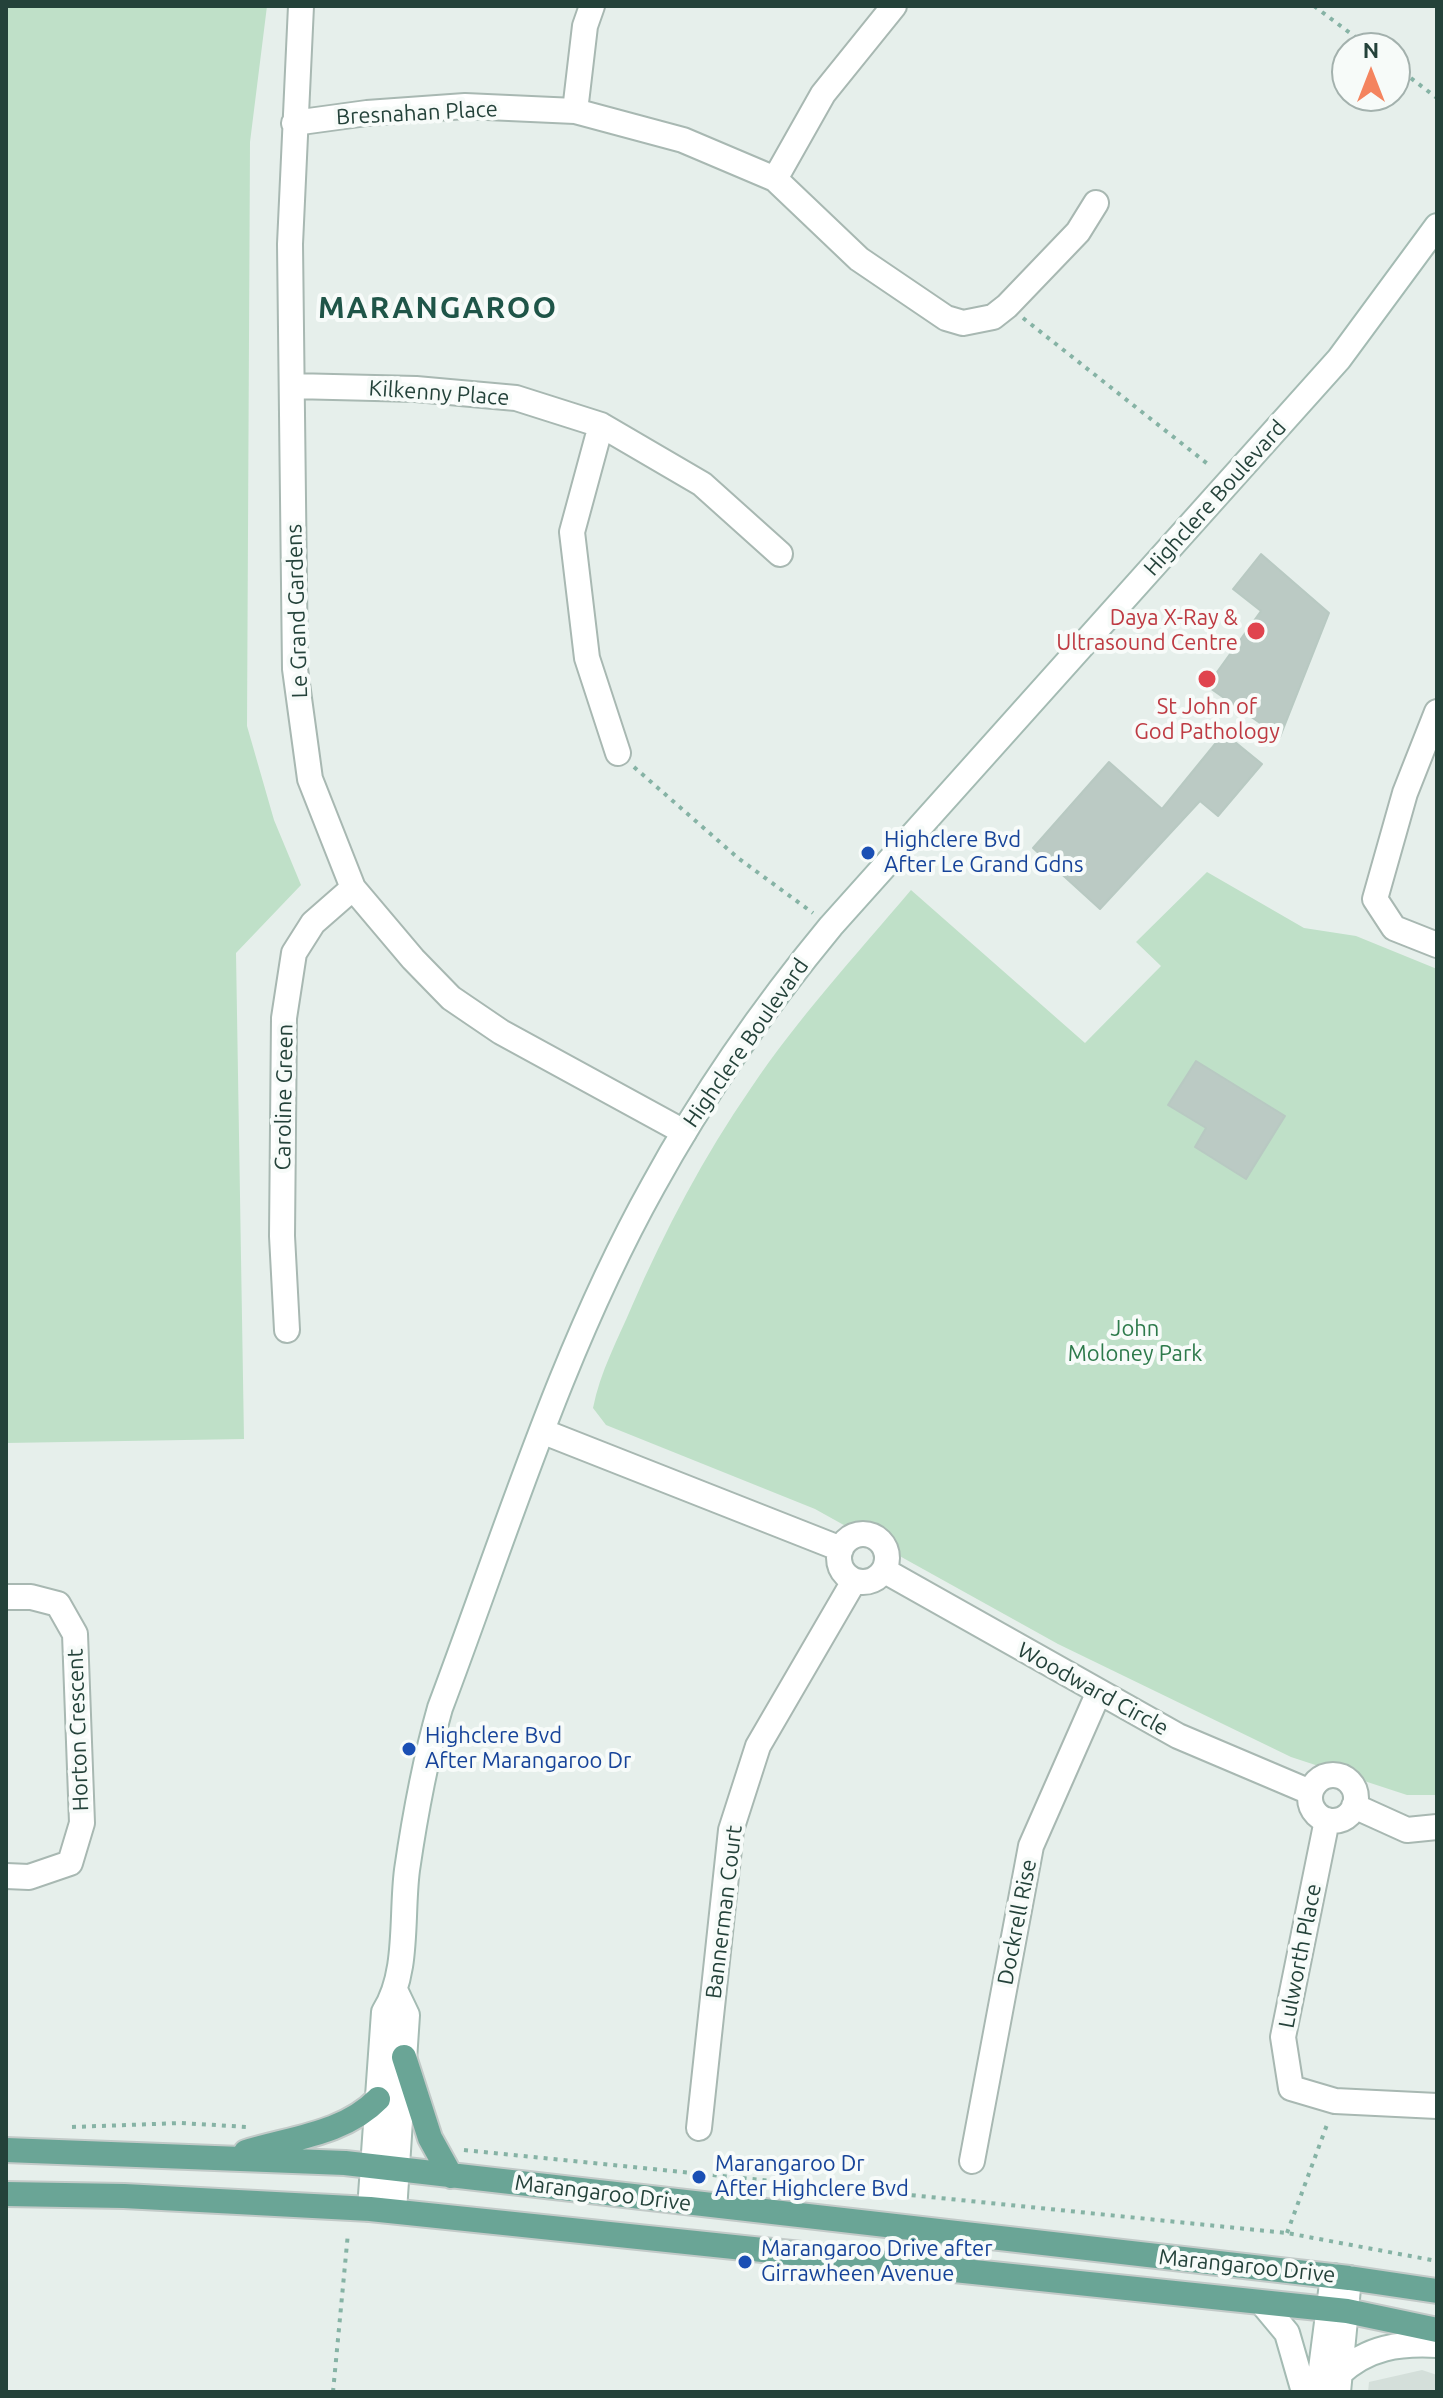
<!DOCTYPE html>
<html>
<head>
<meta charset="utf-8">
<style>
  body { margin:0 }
  #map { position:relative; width:1443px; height:2398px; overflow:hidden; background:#e6efeb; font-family:Ubuntu,sans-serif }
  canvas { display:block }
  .frame { position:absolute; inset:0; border:8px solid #24423a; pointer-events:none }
  .north { position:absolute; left:1331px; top:32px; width:80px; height:80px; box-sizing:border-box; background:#f7fbf9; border:2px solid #a3b1ad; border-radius:50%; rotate:0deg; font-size:22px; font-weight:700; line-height:32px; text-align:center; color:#24423a }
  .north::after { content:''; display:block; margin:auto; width:28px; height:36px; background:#f4845f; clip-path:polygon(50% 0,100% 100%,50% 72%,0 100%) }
</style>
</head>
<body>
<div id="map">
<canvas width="1443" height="2398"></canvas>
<div class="frame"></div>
<div class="north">N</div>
</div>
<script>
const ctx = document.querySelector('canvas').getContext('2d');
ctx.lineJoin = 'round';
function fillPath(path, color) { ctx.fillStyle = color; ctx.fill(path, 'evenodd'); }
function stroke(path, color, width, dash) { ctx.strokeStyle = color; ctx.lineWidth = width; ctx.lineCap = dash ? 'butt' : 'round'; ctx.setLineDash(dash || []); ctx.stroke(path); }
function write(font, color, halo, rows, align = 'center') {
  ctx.font = font + ' Ubuntu,sans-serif'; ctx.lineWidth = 8; ctx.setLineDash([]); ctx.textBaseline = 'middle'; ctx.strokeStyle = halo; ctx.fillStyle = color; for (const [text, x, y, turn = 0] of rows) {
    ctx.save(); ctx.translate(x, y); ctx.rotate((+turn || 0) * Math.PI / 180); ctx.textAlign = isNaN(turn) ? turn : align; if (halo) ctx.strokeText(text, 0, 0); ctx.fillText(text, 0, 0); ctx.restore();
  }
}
fillPath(new Path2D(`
  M1422,2370L1437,2375V2392H1368L1369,2382Z`), '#d4dfda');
fillPath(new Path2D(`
  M6,6H267L250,142L247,726L274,820L301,885L236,953L244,1439L6,1443Z
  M1207,872L1304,928L1356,936L1437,969V1795H1407L1291,1757L1058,1644L815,1509L606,1425L593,1408C600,1372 618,1339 632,1306C665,1230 704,1156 751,1088C798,1018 856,955 911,890L1085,1043L1161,966L1136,942Z`), '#bfe0c8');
const building = new Path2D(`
  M1261,554L1329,613L1280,737L1207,686L1261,611L1233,589Z
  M1224,733L1262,764L1218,816L1200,801L1100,909L1033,848L1109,762L1162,809Z
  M1196,1061L1285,1116L1246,1179L1195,1147L1206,1128L1168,1105Z`);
fillPath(building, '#bbcac4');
stroke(building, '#b8c9c2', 2);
const street = new Path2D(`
  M301,6L290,244L295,669L310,779L353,888L413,959L451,998L501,1032L684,1132
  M575,111L585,26L592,6
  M294,123L367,113L465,106L575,111L683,140L775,179L859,259L946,318L963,323L993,317L1007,306L1078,232L1096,203
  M775,179L823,94L894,6
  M292,386L416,389L516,398L601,425L702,484L780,554
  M601,425L572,532L587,658L618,753
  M1437,712L1405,793L1375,899L1394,928L1437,945
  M287,1330L282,1236L284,1018L294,953L313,923L353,888
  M544,1432L841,1549
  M839 1558a24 24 0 1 1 48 0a24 24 0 1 1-48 0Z
  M885,1571L1178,1736L1310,1792
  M6,1597H31L58,1604L75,1634L82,1823L70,1863L29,1877L6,1876
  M1310 1798a23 23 0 1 1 46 0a23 23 0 1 1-46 0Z
  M1354,1806L1407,1830L1437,1827
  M1327,1820L1283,2037L1291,2088L1335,2101L1437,2106
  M699,2128L731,1830L758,1746L854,1581
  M972,2161L1031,1846L1098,1694`);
const secondary = new Path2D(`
  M370,2209L384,2012C409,1973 401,1916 407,1870C415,1815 425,1761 440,1708C506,1533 562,1349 653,1186C704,1093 764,1007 831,926L1339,359L1437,226
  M394,2211L407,2015L396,1992
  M1262,2303L1287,2333L1304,2392
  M1339,2374C1368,2347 1399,2343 1437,2345
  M1318,2392L1333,2276
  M1338,2392L1349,2278`);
const primary = new Path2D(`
  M404,2057L430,2138L451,2176
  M6,2150L345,2163L1349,2278L1437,2291
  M246,2152C291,2138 344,2134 378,2099
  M6,2194L124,2196L370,2209L1347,2311L1437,2330`);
stroke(street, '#a8b8b2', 28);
stroke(secondary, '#a4bbb3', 28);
stroke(primary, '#c2cac8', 28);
stroke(new Path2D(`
  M1314,6L1370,48
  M1395,66L1437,98
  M1023,318L1209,465
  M634,767L738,858L813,913
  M72,2127L181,2123L247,2127
  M464,2150L1287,2233L1437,2261
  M1287,2233L1328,2122
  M333,2392L348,2233`), '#86b3a5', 4, [4, 6]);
stroke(street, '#fff', 24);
stroke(secondary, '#fff', 24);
stroke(primary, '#6aa596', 24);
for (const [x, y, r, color] of [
  [1256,631,10,"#e0444e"],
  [1207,679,10,"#e0444e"],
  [868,853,8,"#1a4fb4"],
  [409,1749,8,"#1a4fb4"],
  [699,2177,8,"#1a4fb4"],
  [745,2262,8,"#1a4fb4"]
]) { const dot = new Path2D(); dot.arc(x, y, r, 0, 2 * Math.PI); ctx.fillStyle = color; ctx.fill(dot); stroke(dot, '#f7fbf9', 3); }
write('22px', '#24423a', '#f7fbf9', [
  ["Bresnahan Place",417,113,-3],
  ["Kilkenny Place",439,393,4],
  ["Highclere Boulevard",1215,498,-48],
  ["Le Grand Gardens",297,611,-92],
  ["Highclere Boulevard",746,1043,-55],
  ["Caroline Green",284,1097,-89],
  ["Woodward Circle",1093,1689,29],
  ["Horton Crescent",78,1730,-92],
  ["Bannerman Court",724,1912,-83],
  ["Dockrell Rise",1017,1922,-79],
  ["Lulworth Place",1300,1956,-79],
  ["Marangaroo Drive",603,2193,7],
  ["Marangaroo Drive",1247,2266,6]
]);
write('22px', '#be3a42', '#f7fbf9', [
  ["Daya X-Ray &",1238,618],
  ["Ultrasound Centre",1238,643],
  ["St John of",1207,707,"center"],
  ["God Pathology",1207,732,"center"]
], 'right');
write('22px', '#164399', '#f7fbf9', [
  ["Highclere Bvd",884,840],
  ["After Le Grand Gdns",884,865],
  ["Highclere Bvd",425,1736],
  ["After Marangaroo Dr",425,1761],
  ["Marangaroo Dr",715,2164],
  ["After Highclere Bvd",715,2189],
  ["Marangaroo Drive after",761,2249],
  ["Girrawheen Avenue",761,2274]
], 'left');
write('22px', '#2d7a4b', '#f7fbf9', [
  ["John",1135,1329],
  ["Moloney Park",1135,1354]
]);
ctx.letterSpacing = '2px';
write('bold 30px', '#1f5548', '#f7fbf9', [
  ["MARANGAROO",438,308]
]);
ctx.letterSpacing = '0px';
</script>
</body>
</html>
